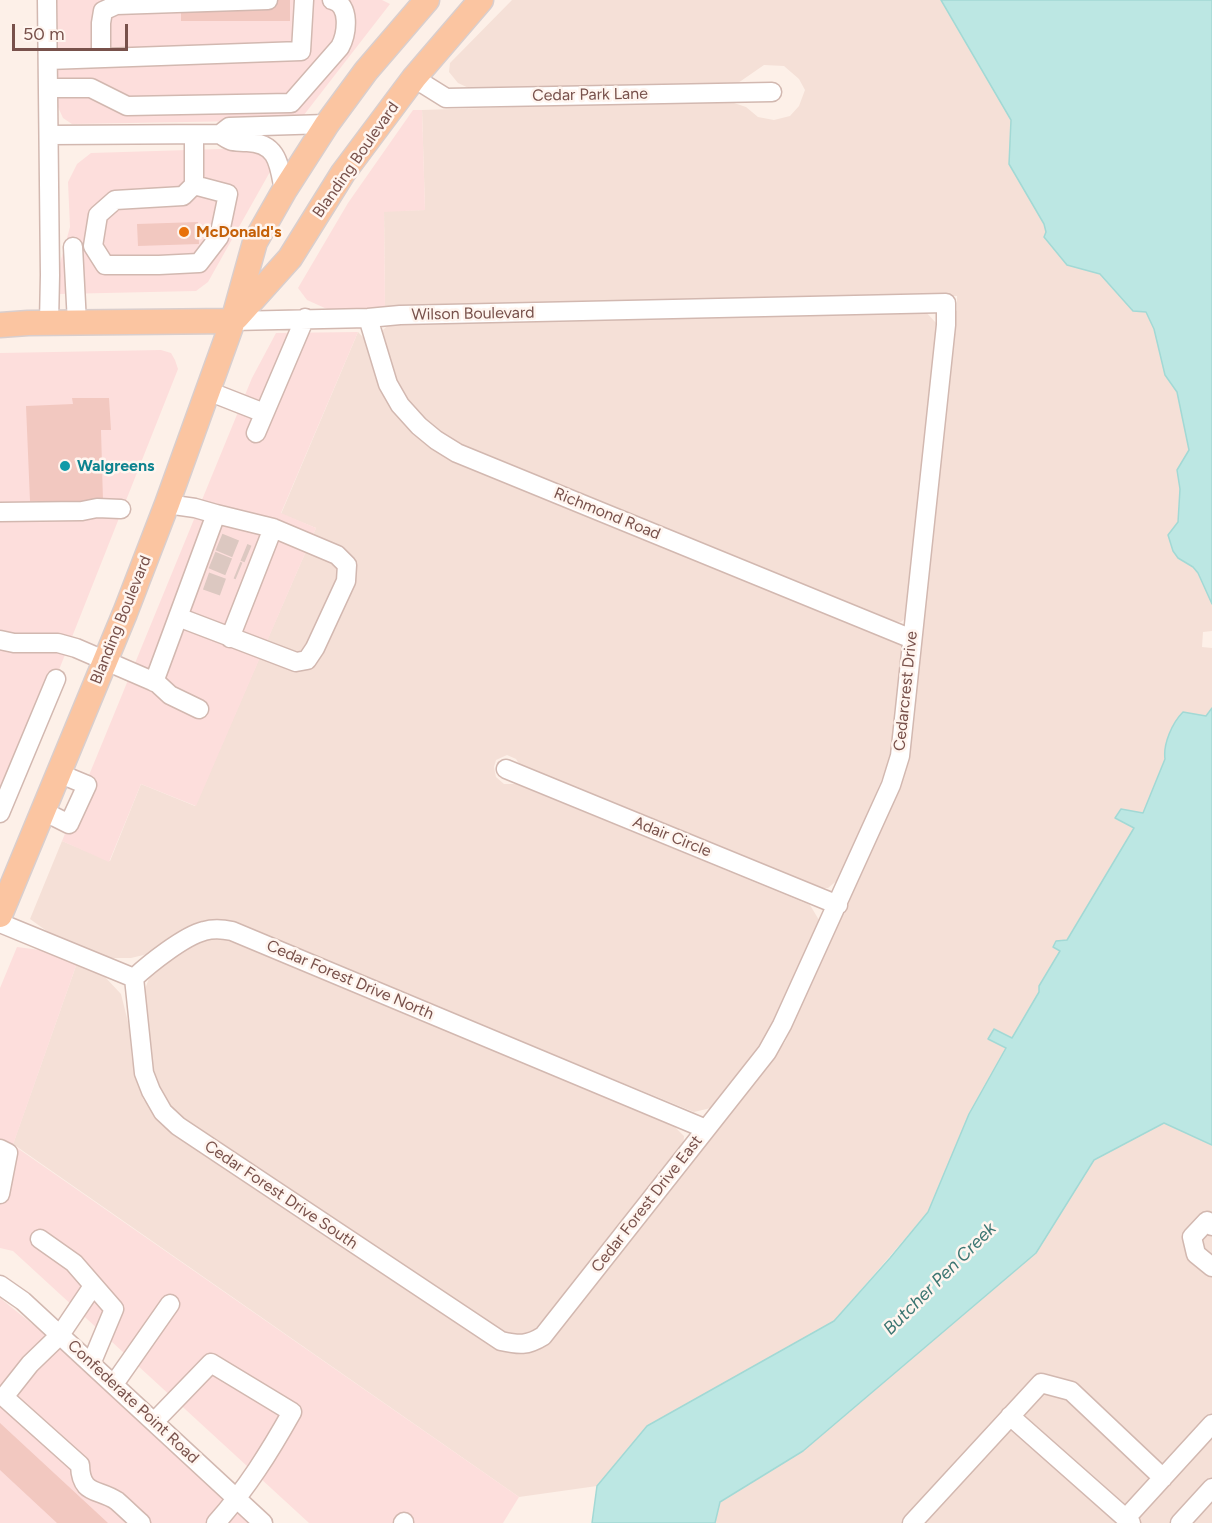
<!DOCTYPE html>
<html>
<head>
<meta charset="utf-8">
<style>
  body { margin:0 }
  #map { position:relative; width:1212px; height:1523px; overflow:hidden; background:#fdf0e8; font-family:Figtree,sans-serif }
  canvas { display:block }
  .scale { position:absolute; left:12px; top:24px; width:116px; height:27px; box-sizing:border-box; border:3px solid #78514b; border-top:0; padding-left:8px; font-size:18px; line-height:21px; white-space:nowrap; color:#78514b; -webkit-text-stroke:4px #fff5ef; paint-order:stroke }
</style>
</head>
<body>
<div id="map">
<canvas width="1212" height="1523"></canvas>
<div class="scale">50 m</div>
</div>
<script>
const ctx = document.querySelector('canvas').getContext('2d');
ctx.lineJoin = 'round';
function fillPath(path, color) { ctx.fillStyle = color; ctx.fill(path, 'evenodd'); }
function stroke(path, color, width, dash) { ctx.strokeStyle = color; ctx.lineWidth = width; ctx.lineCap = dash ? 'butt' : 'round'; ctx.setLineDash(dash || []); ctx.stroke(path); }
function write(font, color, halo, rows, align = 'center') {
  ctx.font = font + ' Figtree,sans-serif'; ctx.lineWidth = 5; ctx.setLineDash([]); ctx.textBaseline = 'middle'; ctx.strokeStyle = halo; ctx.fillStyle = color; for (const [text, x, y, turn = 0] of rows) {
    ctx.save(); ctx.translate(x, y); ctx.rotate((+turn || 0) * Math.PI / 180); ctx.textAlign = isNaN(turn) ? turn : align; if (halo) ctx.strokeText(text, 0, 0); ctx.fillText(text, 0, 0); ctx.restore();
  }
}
fillPath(new Path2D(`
  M512,0H941L1011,120L1009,164L1044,224L1046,232L1067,265L1100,274L1133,311L1146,312L1154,329L1165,375L1177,392L1189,450L1177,470L1180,489L1178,522V558L1193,567L1198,573L1212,604V631L1203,632L1202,647L1212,648V708L1206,716L1183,712L1166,759L1143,814L1120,810L1116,819L1134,828L1039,986V992L1012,1038L993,1029L989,1039L1006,1048L969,1114L928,1212L834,1321L647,1426L597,1486L519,1497L13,1144L77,963L105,977L121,994L129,1026L132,1059L143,1099L174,1134L506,1350L528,1352L548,1343L785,1042L903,778L910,744L951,317L957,310V296L385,309L384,211L425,210L422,110L725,100L746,107L758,117L774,120L790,116L799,106L805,90L799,79L784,66L764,65L738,83L725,86L475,91L458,83L449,72L450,63Z
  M924,310L938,325L908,616L901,622L887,621L459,446L427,423L405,400L386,357L381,332L390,323Z
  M358,332L368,342L422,439L901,642L905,647L891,758L839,879L828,888H819L520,765L516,759L507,755L496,760L494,767L496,777L504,784H516L810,905L819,920L765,1043L715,1107L694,1112L234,924L215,920L184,930L152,953L131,958H107L55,937L30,919L62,841L110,861L141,784L195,806L316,528L281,514Z
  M211,939L231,940L670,1122L684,1136L683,1149L532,1333L518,1337L507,1335L181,1119L159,1097L148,1060L142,997L151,973L193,943Z
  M1164,1123L1212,1145V1523H715L720,1502L803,1451L1036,1253L1094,1160Z`), '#f5e0d7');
fillPath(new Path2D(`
  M57,0H382L390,4L300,120L72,124L63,118L58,107Z
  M413,110H422L425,210L384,212L385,309H327L307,300L298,288L348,203Z
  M253,148L266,155L271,170L208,282L196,291L60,294L59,267L70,227L68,182L77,164L91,153Z
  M358,332L281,513L316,528L196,806L141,784L109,862L62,841L252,378L276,333Z
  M161,350L171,353L175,360L178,369L0,819V353Z
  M17,947L48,951L77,963L13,1145L519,1497L503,1523H309L13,1251L0,1248V988Z
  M0,1298L62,1348L249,1523H0Z`), '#fddedc');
const water = new Path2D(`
  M941,0H1212V604L1198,573L1193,567L1178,558L1173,551L1168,535L1178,522L1180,489L1177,470L1189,450L1177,392L1165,375L1154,329L1146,312L1133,311L1100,274L1067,265L1044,237L1046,232L1044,224L1009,164L1011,120Z
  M1212,708V1145L1164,1123L1094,1160L1036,1253L803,1451L720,1502L715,1523H592L597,1486L647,1426L834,1321L890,1258L928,1212L969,1114L1006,1048L988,1039L994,1029L1012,1038L1039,992V986L1060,951L1053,947L1056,941L1067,940L1134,828L1115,818L1121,809L1143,813L1165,759C1163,744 1172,723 1183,712L1206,716Z`);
fillPath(water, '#bce7e3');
stroke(water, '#a2d9d5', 1.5);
fillPath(new Path2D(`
  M181,0H290V21H181Z
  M198,222L199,244L138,246L137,224Z
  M72,398H109L111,430H101L103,501H30L26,406L73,404Z
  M0,1423L108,1523H57L0,1470Z`), '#f2c8c0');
stroke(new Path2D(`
  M219,542L248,554
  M212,560L239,571
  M206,581L231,590`), '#dcc8c1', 18, [18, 9]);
const minor = new Path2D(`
  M47,0L50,275L49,323
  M101,58V23L103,11L116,5L268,0
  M48,60L301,51L304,0
  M414,78L446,98L772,92
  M48,88H91L127,106L291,103L340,47C347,34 351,4 332,0
  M220,134L229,127L327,124
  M49,135L220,134C232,143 233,141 247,142C279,143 279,166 284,191
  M194,135V185L183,196L115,200L98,215L93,246L105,265H159L199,263L219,237L228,194L194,185
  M73,247L77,323
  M368,318L388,384L400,405L419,426L436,440L457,453L912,639
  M208,391L264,413
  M256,433L305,318
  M0,512L82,511L97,508L121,509
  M178,617L296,662L307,660L315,648L346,581L347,565L337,555L273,528L216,514
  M230,638L273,528
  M0,640L14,643H58L76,648L157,683L170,695L199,709
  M154,682L216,514L195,508L167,504
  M506,769L838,905
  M43,811L69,824L87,785L58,773
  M0,813L56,679
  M0,923L134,978
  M134,978L144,1073L151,1091L163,1112L178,1126L501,1341C519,1345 527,1346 543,1336L767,1052L782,1025L891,785L900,756L946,325V303L400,315L368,318L233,321
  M134,978C149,964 184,936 204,931C214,928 223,929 232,931L706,1129
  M0,1149L8,1153L0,1194
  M1212,1226L1207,1221L1192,1237L1196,1254L1212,1267
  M40,1239L74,1263L114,1309L91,1364
  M0,1285L23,1301L263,1523
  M93,1286L60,1335L30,1364L4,1397L80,1465C81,1496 98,1488 117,1501C125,1508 133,1516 141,1523
  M114,1384L170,1304
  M1010,1416L1131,1523
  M154,1422L211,1363L292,1412C269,1453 247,1488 216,1523
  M1126,1518L1212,1424
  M403,1523L404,1522
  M912,1523L1041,1383L1071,1391L1163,1478
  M1180,1523L1212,1488`);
const major = new Path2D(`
  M237,317L290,258L343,173L414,78L481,0
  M0,325L28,323L233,321
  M0,915L125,613L167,504L233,321L255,242L284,191L327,124L366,71L427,0`);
stroke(minor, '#d2b8b0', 21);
stroke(major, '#d9cecd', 27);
stroke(minor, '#fff', 18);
stroke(major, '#fbc5a1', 24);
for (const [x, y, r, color] of [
  [184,232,6,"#e8710a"],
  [65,466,6,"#0f9aa8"]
]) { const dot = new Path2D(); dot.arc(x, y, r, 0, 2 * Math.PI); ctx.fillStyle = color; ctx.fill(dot); stroke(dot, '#fff5ef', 2); }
write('16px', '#78514b', '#fff5ef', [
  ["Cedar Park Lane",590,95,-1],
  ["Blanding Boulevard",356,160,-55],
  ["Wilson Boulevard",473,314,-1],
  ["Richmond Road",607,514,22],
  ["Blanding Boulevard",121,620,-68],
  ["Cedarcrest Drive",906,691,-84],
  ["Adair Circle",672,837,22],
  ["Cedar Forest Drive North",350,980,23],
  ["Cedar Forest Drive South",281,1195,34],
  ["Cedar Forest Drive East",647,1204,-52],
  ["Confederate Point Road",133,1402,43]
]);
write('bold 16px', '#c56008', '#fff5ef', [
  ["McDonald's",196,232]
], 'left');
write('bold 16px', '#0d838f', '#fff5ef', [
  ["Walgreens",77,466]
], 'left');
write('italic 18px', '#3c7672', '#fff5ef', [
  ["Butcher Pen Creek",940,1279,-45]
]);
</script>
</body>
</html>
